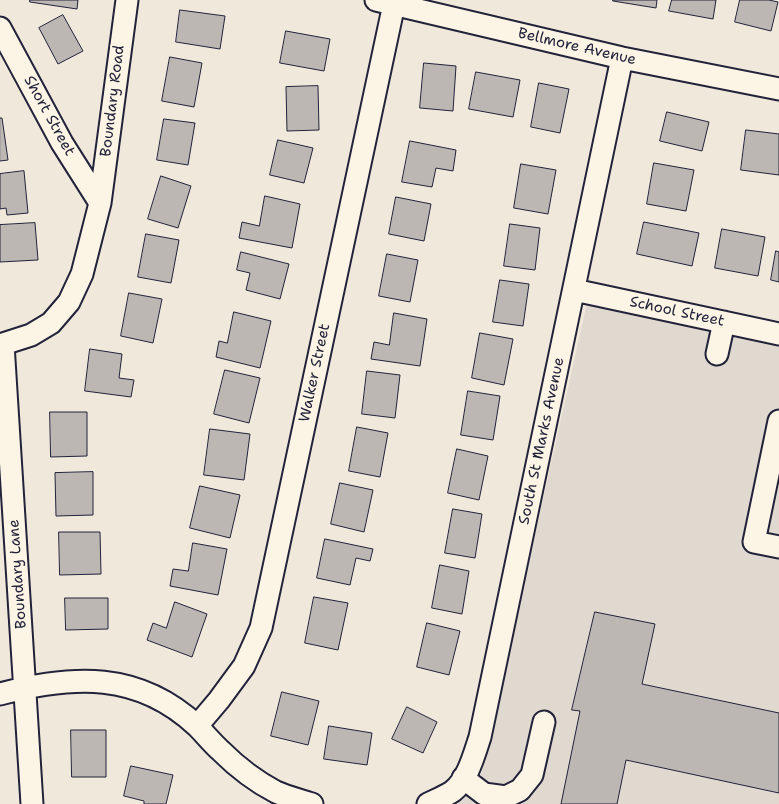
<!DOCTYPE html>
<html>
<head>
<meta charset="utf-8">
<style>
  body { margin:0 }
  canvas { display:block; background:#efe8db }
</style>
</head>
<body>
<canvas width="779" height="804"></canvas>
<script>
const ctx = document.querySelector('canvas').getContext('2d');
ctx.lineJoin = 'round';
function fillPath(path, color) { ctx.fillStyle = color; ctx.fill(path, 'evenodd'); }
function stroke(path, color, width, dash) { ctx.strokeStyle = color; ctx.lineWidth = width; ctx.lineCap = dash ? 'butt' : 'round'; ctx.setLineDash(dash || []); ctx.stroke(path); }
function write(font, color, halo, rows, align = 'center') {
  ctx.font = font + ' "Shantell Sans",sans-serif'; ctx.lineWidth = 4; ctx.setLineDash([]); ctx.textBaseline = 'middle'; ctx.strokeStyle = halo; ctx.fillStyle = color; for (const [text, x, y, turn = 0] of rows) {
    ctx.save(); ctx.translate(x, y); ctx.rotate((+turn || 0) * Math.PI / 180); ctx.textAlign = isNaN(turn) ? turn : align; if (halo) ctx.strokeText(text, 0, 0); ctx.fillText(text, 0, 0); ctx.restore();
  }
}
fillPath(new Path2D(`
  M587,303L779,345V804H440L480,780Z`), '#e0d9cf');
const building = new Path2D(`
  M30,0H78L77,9L30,2Z
  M613,0H657L656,8L613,1Z
  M672,0H716L713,19L669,11Z
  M740,0H769L778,2L771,31L735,22Z
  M180,10L225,16L220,49L176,42Z
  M63,15L83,51L58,64L39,28Z
  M286,31L330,39L324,71L280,63Z
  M170,57L202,63L194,107L162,101Z
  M424,63L456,66L453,111L420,108Z
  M476,72L520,80L513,117L469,109Z
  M539,83L569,89L560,133L531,127Z
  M318,86L319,130L287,131L286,87Z
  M667,112L709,122L702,151L660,141Z
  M0,118H2L8,160L0,161Z
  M164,119L195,123L188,165L157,160Z
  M746,130L779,134V175L741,170Z
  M278,140L313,148L304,183L270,175Z
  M410,141L456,150L453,171L436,168L432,187L402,182Z
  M654,163L694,170L686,211L647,204Z
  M521,164L556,170L548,214L514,208Z
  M24,171L28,213L7,215L6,208L0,209V174Z
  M161,176L191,186L178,228L148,219Z
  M265,196L300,204L292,248L239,238L242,222L259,226Z
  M396,197L431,204L424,241L389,234Z
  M644,222L699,233L692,266L637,254Z
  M35,223L38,260L0,262V225Z
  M510,224L540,228L535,270L504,266Z
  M722,229L765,237L758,276L715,268Z
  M146,234L179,240L171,283L138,277Z
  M776,251L779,252V282L771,280Z
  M241,252L289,264L280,299L246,290L250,273L237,270Z
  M387,254L418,260L410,302L379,296Z
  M500,280L529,284L523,326L493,322Z
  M129,293L162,299L153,343L121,336Z
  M234,312L271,321L260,368L216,357L219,341L227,343Z
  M394,313L427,319L420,366L371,359L374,342L389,345Z
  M480,333L513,339L504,385L472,378Z
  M90,349L122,354L119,378L134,380L131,397L85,391Z
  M225,370L260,378L249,423L214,414Z
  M367,371L400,375L395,418L362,414Z
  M468,391L500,396L493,440L461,435Z
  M50,412H87V456L51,457Z
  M357,427L388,433L380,477L349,471Z
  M210,429L250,434L244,480L204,475Z
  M457,449L488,456L479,500L448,493Z
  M93,472V515L56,516L55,473Z
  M340,483L373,490L364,532L331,524Z
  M200,486L240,495L230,538L190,528Z
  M453,509L482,514L475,558L445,553Z
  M59,532H100L101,574L60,575Z
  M325,539L373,549L370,561L356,558L350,585L317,578Z
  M193,543L227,549L218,595L170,586L173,569L188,571Z
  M440,565L469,571L462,614L432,608Z
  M314,597L348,603L338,650L305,643Z
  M65,598H108V629L66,630Z
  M175,602L207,614L192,657L147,640L153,623L166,628Z
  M595,612L655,624L642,684L779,713V793L626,760L617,804H561L580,711L572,710Z
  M427,623L460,631L449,675L417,667Z
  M282,692L319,701L308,745L271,736Z
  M407,707L437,722L423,753L392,739Z
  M329,726L372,733L367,765L324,759Z
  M71,730H106V777H72Z
  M131,766L173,775L166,804H144V801L124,796Z`);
fillPath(building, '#bcb7b3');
stroke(building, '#22223b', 1);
const minor = new Path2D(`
  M376,0L622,58L779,89
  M0,28L62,143L100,203
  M574,290L779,334
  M3,344L32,804
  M0,345L31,335L51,323L69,302L82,274L100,203L127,0
  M717,354L724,322
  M779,421L754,542L779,547
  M0,694C73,675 138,671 197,726C205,734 212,743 221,751C237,767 255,781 276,792C287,797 300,800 312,804
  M197,726L219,700L244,666L261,628L394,4
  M463,778L484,794L506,797L520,790L532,775L544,722
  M428,804C436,800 446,796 453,791C468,779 474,755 480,737L622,58`);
stroke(minor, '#22223b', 25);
stroke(minor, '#fcf5e5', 21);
write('15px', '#22223b', '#fcf5e5', [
  ["Bellmore Avenue",577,47,13],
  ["Boundary Road",113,101,-83],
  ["Short Street",49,116,61],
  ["School Street",677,312,12],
  ["Walker Street",315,373,-78],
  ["South St Marks Avenue",542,441,-78],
  ["Boundary Lane",18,574,-94]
]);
</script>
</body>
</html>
